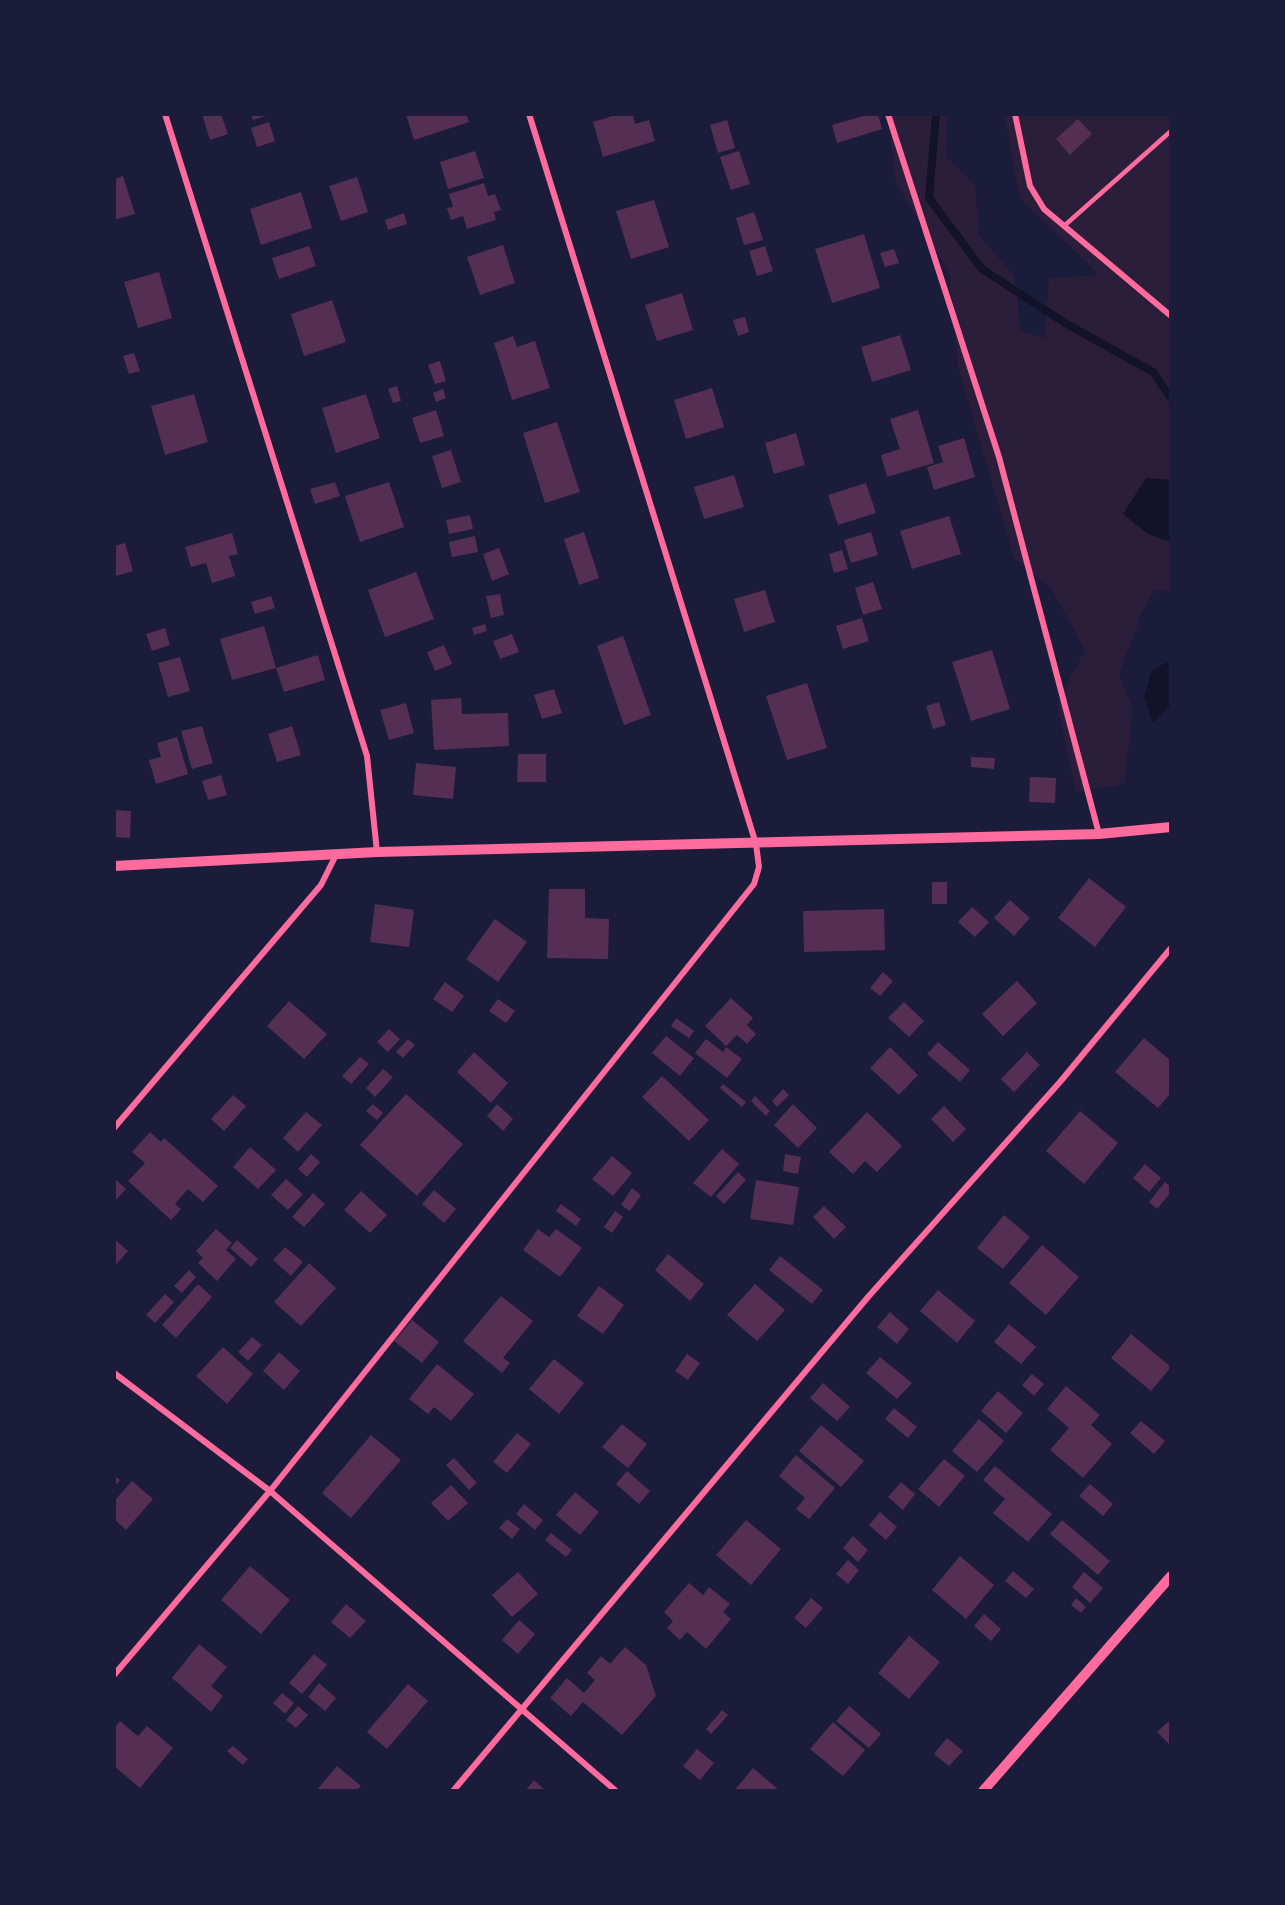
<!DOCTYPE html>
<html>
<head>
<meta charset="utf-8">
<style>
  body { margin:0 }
  #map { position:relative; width:1285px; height:1905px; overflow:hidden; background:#1b1b3a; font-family:"Fira Sans",sans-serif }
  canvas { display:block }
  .frame { position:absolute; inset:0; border:116px solid #1b1b3a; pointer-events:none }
</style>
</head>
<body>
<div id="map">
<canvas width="1285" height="1905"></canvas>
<div class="frame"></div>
</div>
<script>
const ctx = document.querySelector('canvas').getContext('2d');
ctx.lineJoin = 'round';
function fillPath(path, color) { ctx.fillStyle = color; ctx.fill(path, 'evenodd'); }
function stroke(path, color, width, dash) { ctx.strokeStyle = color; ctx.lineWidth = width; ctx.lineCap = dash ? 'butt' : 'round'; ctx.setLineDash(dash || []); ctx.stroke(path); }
fillPath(new Path2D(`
  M887,114H948L946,157L975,185L979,235L1014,276L1021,331L1044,338L1049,278L1099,275L1020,198L1004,114H1171V345L1165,340L1171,348V592L1155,590L1142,612L1119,675L1133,710L1124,784L1076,792L1057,703L1085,650L1051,588L1014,558L958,367L949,272L896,183Z`), '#2a1e3b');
fillPath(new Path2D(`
  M1146,478L1171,480V542L1148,534L1123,514Z
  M1168,662L1171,667V705L1153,723L1144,697L1152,670Z`), '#12122b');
stroke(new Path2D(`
  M936,114L929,198L982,269L1065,323L1153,372L1171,398`), '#12122b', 8);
fillPath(new Path2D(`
  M202,114H221L228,134L210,140Z
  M251,114H272L253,120Z
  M406,114H466L469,122L414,140Z
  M619,114H643L633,117L635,124L649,120L655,141L603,157L593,122Z
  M870,114H878L882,129L837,143L832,125Z
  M1078,119L1092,134L1070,155L1056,139Z
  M727,120L735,148L718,153L710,125Z
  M269,122L275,141L257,147L251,128Z
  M475,151L484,178L448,189L440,162Z
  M739,151L750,184L731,190L720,157Z
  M123,176L135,214L114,220V179Z
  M357,177L368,212L341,221L329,186Z
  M484,183L488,196L495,194L501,210L494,212L496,220L467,229L463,216L451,220L447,208L453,207L449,194Z
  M301,192L312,228L261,245L250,209Z
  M654,200L669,247L631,259L616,211Z
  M754,212L763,240L744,245L736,218Z
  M404,213L407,224L388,230L385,220Z
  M864,234L880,288L832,303L815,249Z
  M503,245L515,283L480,295L467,257Z
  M309,246L316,266L279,279L272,258Z
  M765,246L773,271L757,276L749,251Z
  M894,249L899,263L885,267L880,253Z
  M159,272L172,318L138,328L124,282Z
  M682,293L693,330L657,341L645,305Z
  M332,300L346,342L304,356L291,314Z
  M745,317L749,332L738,336L733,320Z
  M900,335L911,370L872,382L861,347Z
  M513,336L517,347L535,341L550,388L512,400L494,343Z
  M134,353L140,371L129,374L123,356Z
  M440,361L446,381L435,384L428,365Z
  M397,386L401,401L393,403L388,389Z
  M712,388L724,427L686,439L674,400Z
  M443,389L446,398L436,402L433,393Z
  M194,394L208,442L165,455L151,406Z
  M366,394L380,438L336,453L322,408Z
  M436,410L444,436L420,443L412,418Z
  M918,410L934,463L887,477L881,455L900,449L890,419Z
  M557,422L580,492L545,503L523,433Z
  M796,433L805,465L774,474L765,443Z
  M964,438L975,477L934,490L927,467L943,462L938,446Z
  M451,450L461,482L442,488L432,456Z
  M734,475L744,507L704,519L694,487Z
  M335,482L340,496L315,504L310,489Z
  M389,482L404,527L360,542L345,496Z
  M866,483L876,513L838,525L828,495Z
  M470,515L473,529L449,534L446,520Z
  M949,516L961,554L912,569L900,531Z
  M584,532L599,578L579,585L564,539Z
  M871,532L878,555L851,563L844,540Z
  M232,533L238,554L229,556L235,576L212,583L206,563L191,567L185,547Z
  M475,536L478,552L452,557L449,542Z
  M125,543L133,571L116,576L114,546Z
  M499,548L509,574L492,581L483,554Z
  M842,550L848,569L834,573L829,554Z
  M416,572L434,619L385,637L368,590Z
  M873,582L882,609L863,615L855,588Z
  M765,590L775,622L744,632L734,599Z
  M500,594L504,615L491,618L486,596Z
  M271,596L275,608L255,614L251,602Z
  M862,618L869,641L843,649L836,626Z
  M485,624L487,631L474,635L472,628Z
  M264,626L276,668L318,655L325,680L284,692L276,668L232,680L220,639Z
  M165,628L170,645L152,651L146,634Z
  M512,634L519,652L500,659L493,641Z
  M623,636L651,715L624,725L597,646Z
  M444,645L452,664L435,671L427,652Z
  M992,650L1010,709L971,721L952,662Z
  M180,657L190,691L168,697L158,663Z
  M807,683L827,748L787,760L766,696Z
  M554,689L562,713L542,719L534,695Z
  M461,698L462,714L508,713L509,746L434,750L431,700Z
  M939,702L946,725L933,729L926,706Z
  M406,703L414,733L389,740L380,710Z
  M202,726L213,763L192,769L181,731Z
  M292,726L301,755L277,762L268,734Z
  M177,737L188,774L156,784L149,760L161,757L157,743Z
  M518,754H546V782H517Z
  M971,757L995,758L994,769L971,767Z
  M416,763L456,767L453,799L413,795Z
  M221,775L227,795L208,800L202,781Z
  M1030,777L1056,778L1055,803L1029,802Z
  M114,810L131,811L130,838L114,837Z
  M1089,878L1126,907L1095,947L1058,918Z
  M932,882H947V904H932Z
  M549,889H585V918L609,919L608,959L547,958Z
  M1010,900L1030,918L1014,936L994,918Z
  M375,904L414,910L409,947L370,942Z
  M972,907L989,922L975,937L958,922Z
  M884,909L885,950L804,952L803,911Z
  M495,919L527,942L498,982L466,959Z
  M883,972L893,981L880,996L870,988Z
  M1017,981L1037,1003L1003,1036L982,1014Z
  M445,982L464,996L452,1012L433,999Z
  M731,998L753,1018L747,1025L756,1034L747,1044L737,1035L726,1046L705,1026Z
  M498,999L515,1011L506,1023L489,1011Z
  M289,1001L327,1034L304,1059L267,1026Z
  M904,1002L924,1021L909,1037L888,1018Z
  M676,1018L694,1031L689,1038L671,1026Z
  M389,1029L400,1039L388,1052L377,1042Z
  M666,1036L694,1058L680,1076L652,1053Z
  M1144,1038L1171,1061V1093L1158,1108L1115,1072Z
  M408,1039L415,1045L403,1058L396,1052Z
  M706,1039L723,1052L726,1047L742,1059L727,1078L695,1053Z
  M938,1042L970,1070L960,1082L927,1054Z
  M890,1047L918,1075L899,1095L870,1068Z
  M474,1052L508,1083L491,1103L457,1072Z
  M1027,1052L1040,1065L1014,1092L1001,1079Z
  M360,1057L369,1064L351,1084L342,1076Z
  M383,1069L393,1077L375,1097L366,1088Z
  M662,1076L709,1120L689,1141L642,1097Z
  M723,1084L746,1102L742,1107L720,1088Z
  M783,1089L789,1095L777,1107L772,1101Z
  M406,1094L463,1144L417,1196L360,1145Z
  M233,1095L246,1106L224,1131L211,1119Z
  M755,1096L770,1111L766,1116L751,1101Z
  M373,1104L383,1113L377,1120L366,1111Z
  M497,1104L513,1119L503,1131L487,1116Z
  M793,1104L817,1128L798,1148L774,1125Z
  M944,1106L966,1129L953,1142L931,1119Z
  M1080,1111L1118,1143L1084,1184L1046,1151Z
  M306,1112L322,1125L298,1152L283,1138Z
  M867,1112L902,1146L877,1172L865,1161L853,1174L829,1152Z
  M150,1132L161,1142L164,1138L218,1186L203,1202L188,1189L175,1204L181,1209L171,1220L128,1181L145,1163L132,1152Z
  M250,1147L276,1170L258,1189L233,1167Z
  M722,1149L739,1164L711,1197L693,1183Z
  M311,1154L320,1162L307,1177L298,1169Z
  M785,1154L801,1157L798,1174L783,1171Z
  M612,1156L632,1173L613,1196L592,1179Z
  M1145,1164L1161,1178L1149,1192L1133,1178Z
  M738,1172L746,1180L724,1204L716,1196Z
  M114,1178L126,1189L116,1200L114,1198Z
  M286,1179L303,1194L288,1210L271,1195Z
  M756,1180L799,1187L793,1225L750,1219Z
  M1165,1182L1171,1187V1192L1157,1209L1149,1202Z
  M632,1188L641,1195L630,1211L621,1205Z
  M434,1190L456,1209L444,1223L422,1204Z
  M361,1191L387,1215L370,1233L344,1210Z
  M313,1193L325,1204L304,1227L292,1217Z
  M561,1204L581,1219L576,1226L556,1211Z
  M824,1206L846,1227L834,1239L813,1217Z
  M615,1211L623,1217L612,1233L604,1227Z
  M1004,1215L1030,1237L1003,1269L977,1248Z
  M216,1229L232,1243L226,1250L236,1259L217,1281L198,1263L203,1258L196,1251Z
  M538,1229L549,1237L556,1229L582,1248L560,1277L523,1250Z
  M114,1239L128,1251L114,1267Z
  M237,1240L258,1259L251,1267L230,1248Z
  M1042,1245L1079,1277L1046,1315L1009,1283Z
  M285,1247L303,1262L291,1276L273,1260Z
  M668,1254L704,1284L690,1301L655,1270Z
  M780,1256L823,1290L812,1304L769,1270Z
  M309,1263L336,1288L301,1326L274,1302Z
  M189,1270L196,1277L182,1293L174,1286Z
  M198,1284L212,1297L176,1338L162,1325Z
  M755,1284L785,1310L757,1341L727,1315Z
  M599,1286L624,1305L603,1334L577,1316Z
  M938,1290L975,1321L957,1343L920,1311Z
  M165,1294L174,1302L155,1323L146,1315Z
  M501,1296L533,1321L503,1358L510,1363L502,1373L463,1341Z
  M890,1312L909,1329L897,1344L877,1327Z
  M412,1320L439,1342L422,1363L394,1341Z
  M1009,1324L1036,1347L1021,1364L994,1342Z
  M1131,1334L1171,1367L1151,1391L1111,1358Z
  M252,1337L262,1345L248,1361L238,1352Z
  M223,1347L253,1374L227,1404L196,1376Z
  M279,1352L300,1371L284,1390L263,1371Z
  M687,1354L700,1363L688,1380L675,1371Z
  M880,1357L912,1383L897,1399L866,1373Z
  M554,1359L584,1383L559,1414L529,1389Z
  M437,1364L474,1394L451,1421L434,1407L428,1414L409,1399Z
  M1032,1374L1044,1384L1034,1396L1022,1385Z
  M823,1383L850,1407L837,1421L810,1398Z
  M1066,1386L1100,1415L1091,1425L1112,1444L1083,1478L1050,1450L1069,1428L1047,1409Z
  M998,1391L1023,1413L1006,1433L981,1411Z
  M894,1408L917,1427L908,1438L885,1419Z
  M979,1419L1004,1441L977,1472L952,1451Z
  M1141,1421L1165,1441L1154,1454L1130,1433Z
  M622,1424L647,1444L628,1468L602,1447Z
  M821,1425L864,1461L841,1487L799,1451Z
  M517,1433L531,1444L507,1473L493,1462Z
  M371,1435L401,1460L351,1518L322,1493Z
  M796,1455L835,1488L809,1519L796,1509L805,1498L779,1476Z
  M454,1458L477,1483L469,1490L446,1465Z
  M944,1459L965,1476L939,1507L918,1489Z
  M995,1466L1052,1514L1028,1542L993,1513L1005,1499L983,1480Z
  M627,1471L650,1491L639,1504L616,1484Z
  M114,1475L120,1480L114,1487Z
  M132,1481L153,1499L126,1530L114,1519V1501Z
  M901,1482L915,1494L903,1510L888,1497Z
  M1090,1484L1113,1504L1103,1516L1079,1496Z
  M451,1485L468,1503L448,1521L431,1503Z
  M575,1492L599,1512L580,1535L556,1515Z
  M524,1504L543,1520L535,1530L516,1514Z
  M880,1512L897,1527L886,1540L869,1525Z
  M507,1519L520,1529L512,1539L499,1528Z
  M746,1520L781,1549L751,1585L716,1555Z
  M1062,1520L1110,1561L1098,1575L1050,1534Z
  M551,1533L572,1550L566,1557L545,1540Z
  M853,1536L868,1550L858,1562L843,1548Z
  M960,1556L994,1585L966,1619L932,1590Z
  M848,1560L859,1570L848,1584L836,1574Z
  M250,1566L290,1600L261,1634L221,1600Z
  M1013,1571L1034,1589L1026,1598L1005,1581Z
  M518,1572L538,1594L512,1617L492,1595Z
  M1084,1572L1103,1588L1090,1603L1072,1587Z
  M689,1583L703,1595L709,1587L730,1604L723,1612L731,1619L706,1649L687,1632L680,1640L667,1628L673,1621L664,1612Z
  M811,1598L823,1608L806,1628L794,1618Z
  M1076,1598L1086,1607L1081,1613L1071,1605Z
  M346,1604L366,1621L350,1638L331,1622Z
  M984,1614L1001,1629L991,1641L974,1626Z
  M519,1620L535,1634L518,1654L502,1640Z
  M909,1636L940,1662L909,1699L878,1673Z
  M199,1644L227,1667L211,1686L223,1696L211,1712L172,1678Z
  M625,1647L646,1665L656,1696L622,1735L583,1702L571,1716L550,1698L567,1678L584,1693L595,1680L587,1673L601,1656L610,1664Z
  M314,1654L327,1665L302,1694L289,1683Z
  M319,1683L336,1698L325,1711L308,1697Z
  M408,1684L428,1701L387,1749L367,1732Z
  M282,1693L294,1703L285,1714L273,1703Z
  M298,1706L308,1715L296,1728L286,1720Z
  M849,1706L881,1734L869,1748L836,1721Z
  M722,1710L728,1715L711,1734L706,1729Z
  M1171,1719V1746L1157,1732Z
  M120,1721L138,1736L147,1726L173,1748L140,1788L114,1766V1728Z
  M833,1722L865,1750L843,1776L810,1749Z
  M947,1738L963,1751L949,1766L934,1754Z
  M233,1746L248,1759L243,1765L227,1751Z
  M697,1749L714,1763L700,1780L683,1766Z
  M337,1766L361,1786L356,1791H316Z
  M753,1768L780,1791H734Z
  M534,1780L546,1791H525Z`), '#542f53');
stroke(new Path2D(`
  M1064,226L1171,131`), '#ff6b9d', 4.5);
stroke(new Path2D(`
  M165,114L367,756L377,852
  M888,114L999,457L1099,834
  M1015,114L1030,186L1044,209L1171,316
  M114,1128L321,885L336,855
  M114,1373L270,1491L616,1791
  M114,1675L270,1491L754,884L759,867L756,844L529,114
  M453,1791L868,1297L1060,1082L1171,948`), '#ff6b9d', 6);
stroke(new Path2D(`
  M114,866L377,852L1099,834L1171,827
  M983,1791L1171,1576`), '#ff6b9d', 10);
</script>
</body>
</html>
